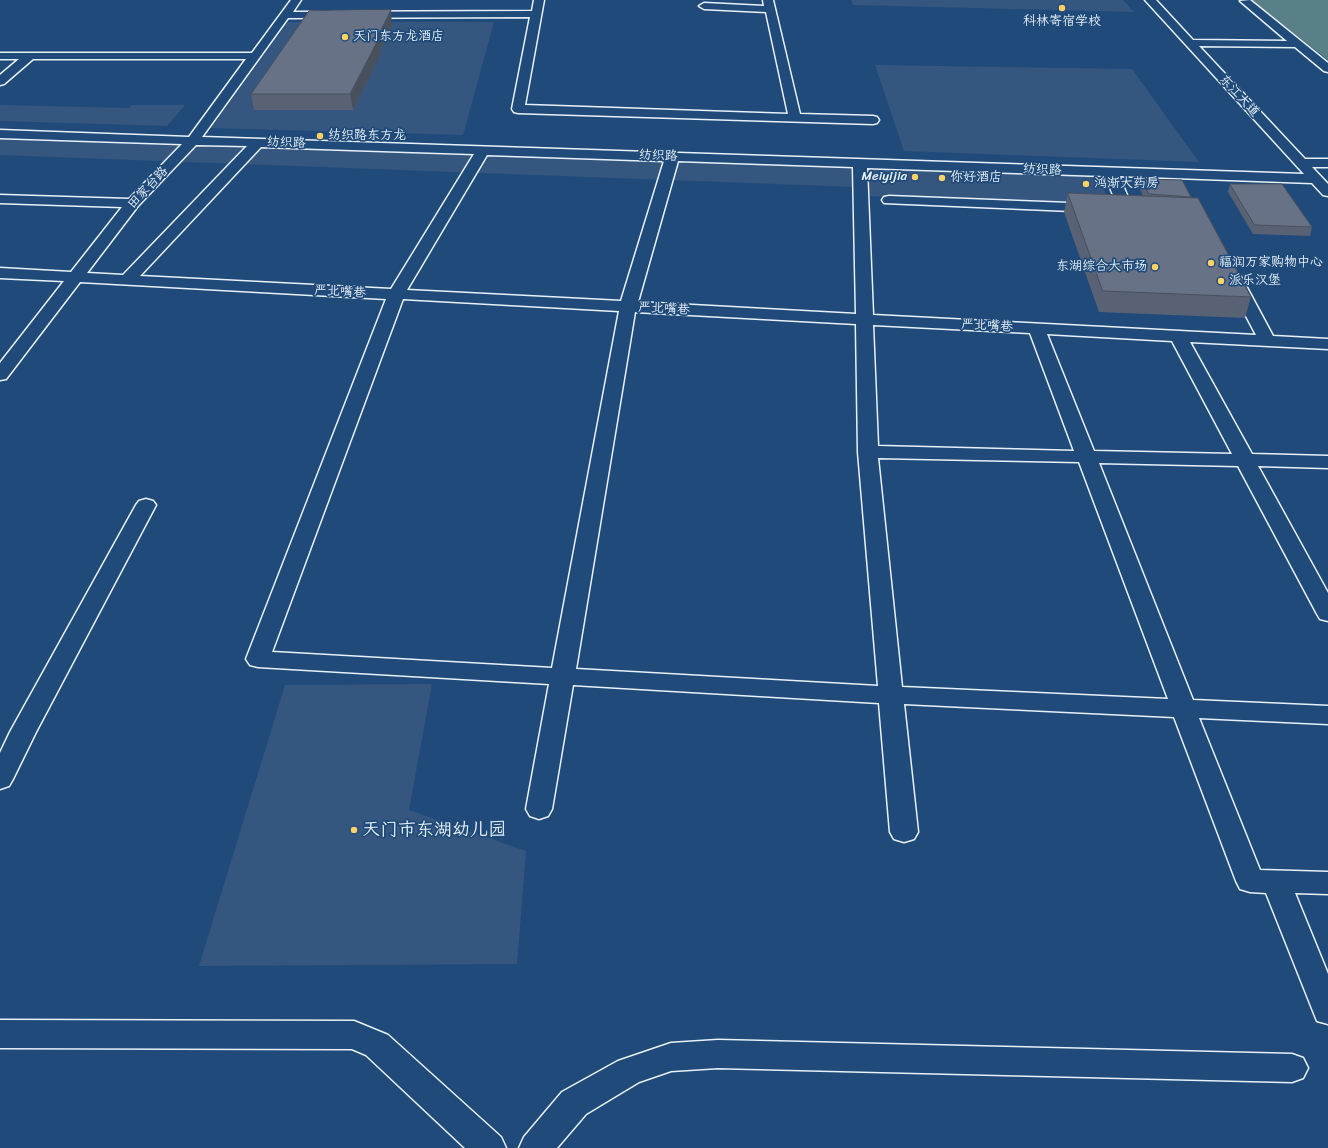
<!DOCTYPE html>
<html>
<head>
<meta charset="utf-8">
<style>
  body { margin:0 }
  canvas { display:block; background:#1f4a7a }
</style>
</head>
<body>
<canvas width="1328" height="1148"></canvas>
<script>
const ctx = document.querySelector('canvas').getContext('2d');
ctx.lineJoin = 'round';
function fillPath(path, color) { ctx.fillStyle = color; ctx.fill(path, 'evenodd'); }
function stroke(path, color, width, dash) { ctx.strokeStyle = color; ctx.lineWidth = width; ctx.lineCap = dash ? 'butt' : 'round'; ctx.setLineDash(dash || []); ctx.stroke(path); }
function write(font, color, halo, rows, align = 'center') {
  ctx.font = font + ' Sriracha,"LXGW WenKai TC",sans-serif'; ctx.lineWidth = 3.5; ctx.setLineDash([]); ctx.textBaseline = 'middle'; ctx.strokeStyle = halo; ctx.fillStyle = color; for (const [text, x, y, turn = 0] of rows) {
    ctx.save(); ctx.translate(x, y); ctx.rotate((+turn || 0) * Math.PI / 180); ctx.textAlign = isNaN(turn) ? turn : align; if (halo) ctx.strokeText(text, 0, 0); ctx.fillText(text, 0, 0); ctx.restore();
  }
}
fillPath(new Path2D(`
  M851,0H1123L1134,12L853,5Z
  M288,22H494L463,135L211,128Z
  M875,65L1132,69L1199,162L904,151Z
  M0,105L129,108L132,105H185L167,126L0,121Z
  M0,137L854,167L855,187L0,155Z
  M865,167L1098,175L1110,205L867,196Z
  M432,684L409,810L526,851L517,964L199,966L285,685Z`), '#35567e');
fillPath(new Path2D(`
  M1251,0H1328V60Z`), '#588086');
const minor = new Path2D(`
  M291,0H301L293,12L532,11L534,0H544L525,105L788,114L766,12L704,9L699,6L704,3L764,6L763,0H773L800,114L873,116L877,117L879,120L877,123L873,124L518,113L514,112L512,109L530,17L288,18L202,137L1304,174L1145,0H1156L1193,40L1287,41L1240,1L1250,0L1328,63V72L1324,71L1295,47L1199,46L1305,159H1328V167H1312L1328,184V196L1323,195L1312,183L1119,176L1133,209L1131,212L1126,213L1121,212L1119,209L1105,176L867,168L873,315L1256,335L1227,280L1229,277L1235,275L1241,277L1243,280L1273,336L1328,339V349L1190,342L1252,454L1328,456V468L1258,466L1328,593V621L1320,619L1317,614L1238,466L1099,463L1193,700L1328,706V724L1199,718L1260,870L1328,872V894L1295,893L1328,974V1024L1317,1021L1313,1011L1266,893L1250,892L1240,889L1236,881L1174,717L904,704L918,832L914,839L904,842L894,839L890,832L879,703L573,685L552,809L548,816L539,819L530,816L526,809L549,684L258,667L250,665L246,659L386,299L80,282L6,379L0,380V363L64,281L0,278V268L71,272L122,207L0,203V195L129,199L182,144L0,138V130L189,137L246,59H33L4,84L0,85V75L19,59H0V53H252ZM196,145L247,146L123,275L87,273L138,206ZM261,147L474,154L391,289L140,276ZM487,155L664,161L621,301L407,290ZM678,161L853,167L856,314L638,302ZM403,299L619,311L552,668L272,652ZM635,312L856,324L858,452L878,686L576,669ZM873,325L1030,333L1074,451L878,446ZM1047,334L1172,341L1232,454L1094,451ZM878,458L1079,462L1168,699L902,687Z
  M889,196L1095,204L1100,205L1102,208L1100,211L1095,212L884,203L882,200L884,197Z
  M146,499L153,501L156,505L36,732L13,779L9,786L0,789V753L10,732L136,505L139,501Z
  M0,1020L354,1021L388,1035L501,1137L506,1148H465L366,1055L352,1049L0,1048Z
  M718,1040L1292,1054L1303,1058L1308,1068L1303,1078L1292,1082L718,1068L671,1071L639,1082L586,1114L557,1148H519L524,1137L562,1092L618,1061L671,1043Z`);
stroke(minor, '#e8f1f8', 3);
fillPath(minor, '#1f4a7a');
fillPath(new Path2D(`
  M392,25L380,50L381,53L353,110H254L251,94Z
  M1142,179L1191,197L1190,198L1251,297L1245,318L1099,312L1064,212L1068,193L1143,196L1140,189Z
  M1230,184L1312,227L1310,236L1253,234L1228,192Z`), '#596274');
fillPath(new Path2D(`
  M391,10L392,25L380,50L381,53L353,110L350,94Z`), '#48505e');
const building = new Path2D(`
  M391,10L377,38H379L350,94H251L309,11Z
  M1142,179L1182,180L1191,197L1149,194Z
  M1230,184H1282L1312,227L1255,225Z
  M1068,193L1198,198L1251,297L1103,291Z`);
fillPath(building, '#677287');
stroke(building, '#48505e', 1);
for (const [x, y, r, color] of [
  [1062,8,4,"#ffd166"],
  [345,37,4,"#ffd166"],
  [320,136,4,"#ffd166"],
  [915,177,4,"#ffd166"],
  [942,178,4,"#ffd166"],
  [1086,184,4,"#ffd166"],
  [1211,263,4,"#ffd166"],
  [1155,267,4,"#ffd166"],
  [1221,281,4,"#ffd166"],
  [354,830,4,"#ffd166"]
]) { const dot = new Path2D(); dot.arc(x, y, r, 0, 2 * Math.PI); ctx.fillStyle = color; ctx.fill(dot); stroke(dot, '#1f4a7a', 1.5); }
write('13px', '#e8f1f8', '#1f4a7a', [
  ["科林寄宿学校",1062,22,"center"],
  ["天门东方龙酒店",353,37],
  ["纺织路东方龙",328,136],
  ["Meiyijia",907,177,"right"],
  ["你好酒店",950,178],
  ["鸿渐大药房",1094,184],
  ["福润万家购物中心",1219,263],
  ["东湖综合大市场",1147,267,"right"],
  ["派乐汉堡",1229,281]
], 'left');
write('13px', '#e8f1f8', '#1f4a7a', [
  ["东江大道",1239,96,47],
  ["纺织路",286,143,2],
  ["纺织路",658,156,2],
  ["纺织路",1042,170,2],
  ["田家台路",148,188,-47],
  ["严北嘴巷",340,292,3],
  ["严北嘴巷",664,309,3],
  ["严北嘴巷",987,326,3]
]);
write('18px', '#e8f1f8', '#1f4a7a', [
  ["天门市东湖幼儿园",362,830]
], 'left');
</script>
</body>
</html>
